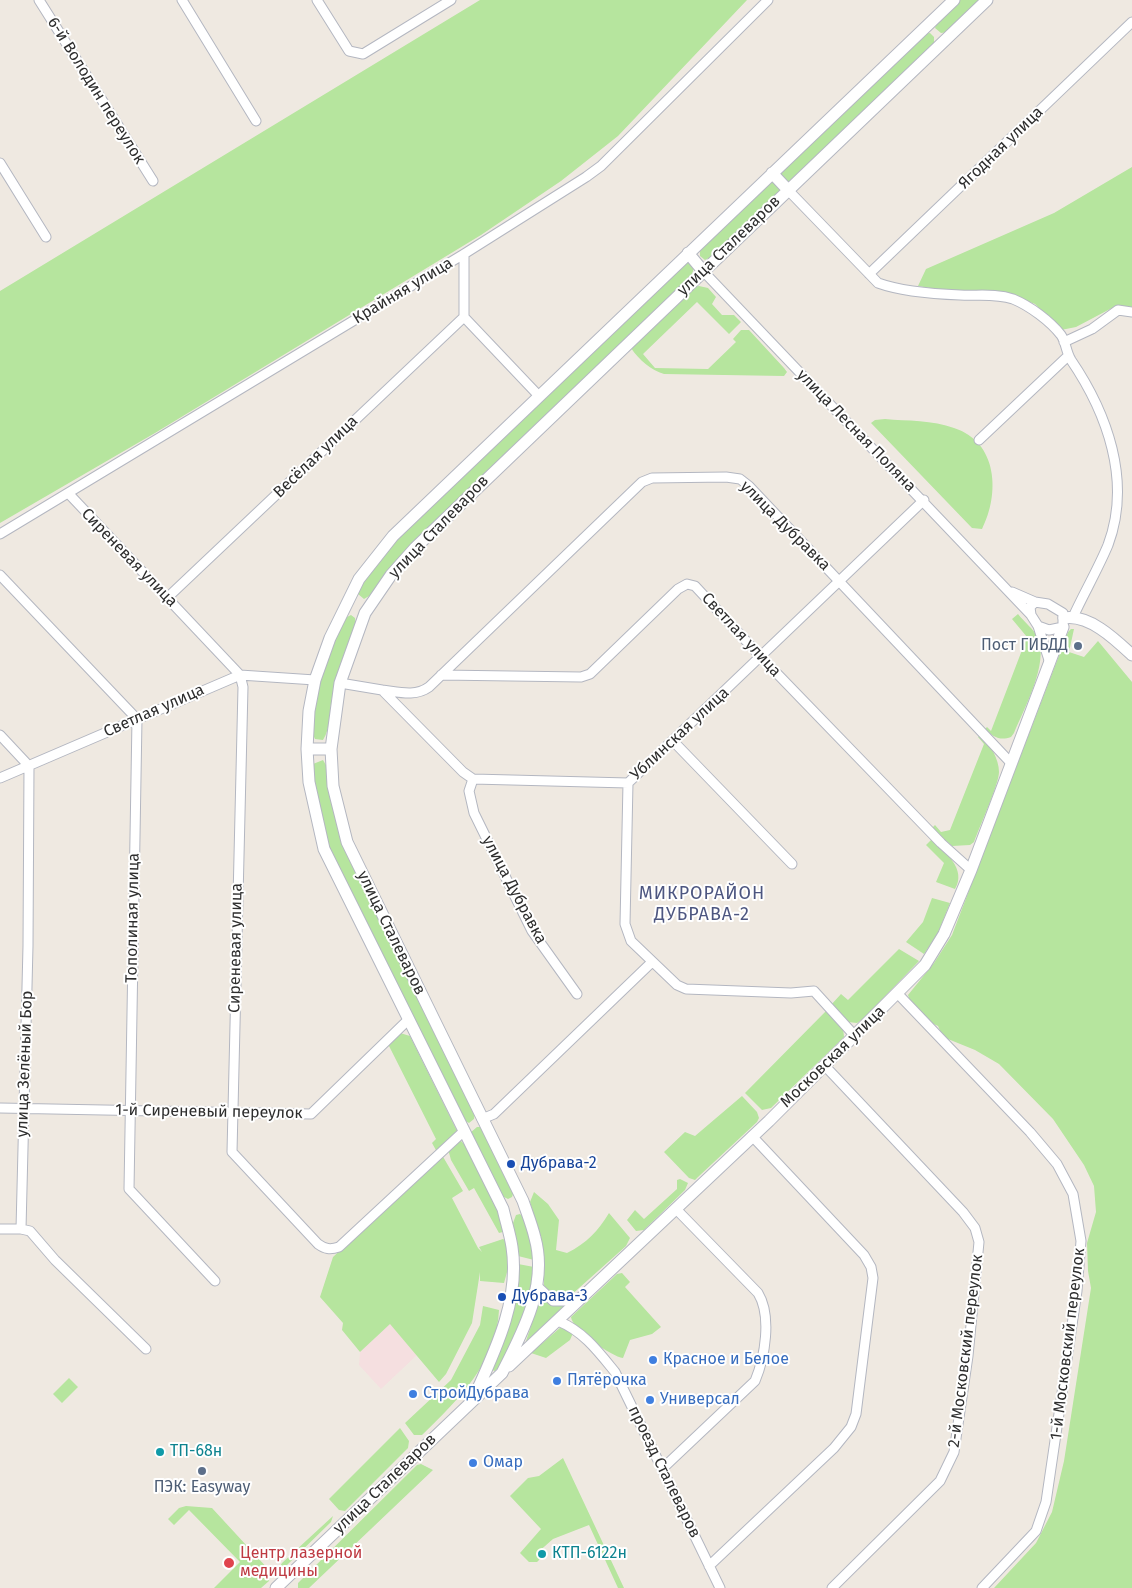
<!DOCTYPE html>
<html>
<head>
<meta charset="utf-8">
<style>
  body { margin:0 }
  canvas { display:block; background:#efe9e1 }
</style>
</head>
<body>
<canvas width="1132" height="1588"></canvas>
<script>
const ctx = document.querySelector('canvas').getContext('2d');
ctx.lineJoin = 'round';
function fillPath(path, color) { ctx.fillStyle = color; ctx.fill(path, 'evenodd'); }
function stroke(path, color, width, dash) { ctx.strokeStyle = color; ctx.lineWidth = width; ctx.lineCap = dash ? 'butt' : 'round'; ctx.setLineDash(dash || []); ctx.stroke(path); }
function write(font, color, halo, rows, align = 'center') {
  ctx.font = font + ' "Fira Sans",sans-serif'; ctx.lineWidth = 4; ctx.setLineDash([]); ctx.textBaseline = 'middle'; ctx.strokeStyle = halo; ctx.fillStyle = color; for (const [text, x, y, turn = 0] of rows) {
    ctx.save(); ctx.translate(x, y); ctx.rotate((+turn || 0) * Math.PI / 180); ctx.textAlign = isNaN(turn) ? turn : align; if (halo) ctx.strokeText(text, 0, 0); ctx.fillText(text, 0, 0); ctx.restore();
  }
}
fillPath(new Path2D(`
  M390,1323L417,1355L381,1389L359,1365L360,1352Z`), '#f5dfe0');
fillPath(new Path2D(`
  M480,0H747L618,136L561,181L481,235L155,433L0,523V291Z
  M959,0H981L948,32L941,33L935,28L938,20Z
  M930,33L934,37V45L793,181L786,183L779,174L923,34Z
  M1132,167V309L1112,308L1076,327L1061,330L1035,304L1006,293L954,292L918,286L926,269L1054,213Z
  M774,181L780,187L779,194L711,257L705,260L700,256V250L768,182Z
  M690,262L694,267L692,275L408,548L369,596L364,599L358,594L360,586L393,544L683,265Z
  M699,286L708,288L716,297L712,304L722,315H734L741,322L729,334L697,302L643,354L655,368L708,369L736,342L733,339L741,330H749L784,368L787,372L784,376L664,374C651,370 639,360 631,348L694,287Z
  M885,419C907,421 933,420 954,428C998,442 1000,494 982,529L972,528L871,423L875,420Z
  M1018,614C1024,622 1034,629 1038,638C1049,663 1024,709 1014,733L1011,737C1000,741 993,737 985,729L987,727L991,731L1027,637L1012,619Z
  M351,615L355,618L356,626C346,649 337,672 332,697C329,711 331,728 323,740L315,739C304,713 333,646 343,619Z
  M1071,629H1074L1069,652L1084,657L1098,641L1132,682V1588H994L1036,1543L1052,1512L1064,1461L1091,1288L1088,1271L1087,1243L1096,1212L1094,1186L1084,1165L1053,1119L999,1064L975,1050L943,1037L938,1026C925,1021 912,1009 908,995L934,963L952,935L1068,632Z
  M981,734C990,744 999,759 999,772C999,784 979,828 974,842L970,845L952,846L932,828L935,825L941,832L950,830L984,744L978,737Z
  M323,760L327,767L328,787L475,1113L474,1119L469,1123L464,1120L329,849L315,790L313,764Z
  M932,839C945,852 967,869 955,889L936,882L944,863L926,845Z
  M932,898L950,903L938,933L924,954L906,942L923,922Z
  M899,949L919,961L863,1019L857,1023L848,1022L830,1006L841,994L848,1000Z
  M827,1010L843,1027L844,1037L771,1108L762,1110L745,1093Z
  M400,1033L410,1036L457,1131L437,1152L432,1143L436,1139L388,1044Z
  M742,1096L757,1112L759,1118L757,1122L698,1177L695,1180L689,1178L664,1152L685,1132L695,1136Z
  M477,1127H481L514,1191L512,1197L508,1199L502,1196L470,1133Z
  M460,1140L464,1144C473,1162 506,1214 503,1232L499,1233L474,1188L469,1191L451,1160L448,1149Z
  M442,1155L463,1191L452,1198L478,1248L482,1252L479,1247L503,1239L507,1242L509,1265L504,1283L480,1281V1272L472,1323L446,1374L439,1382L390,1324L360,1352L342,1330L343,1323L320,1297L333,1257Z
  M680,1179L688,1183L685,1190L644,1230L636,1231L627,1220L635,1210L644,1219L677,1189V1180Z
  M534,1192L548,1204L559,1220L556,1250L567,1253C587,1243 598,1231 609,1213L630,1238L626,1246L569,1297H554L546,1291L544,1285V1259L541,1239L530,1202Z
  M520,1214L526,1220L534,1260L518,1256L513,1223L516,1215Z
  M518,1264L534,1267C530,1296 517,1352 495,1371L492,1370Z
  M622,1273L630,1282L625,1287L661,1327L652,1334L630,1340L623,1358C612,1357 572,1329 571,1317L617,1274Z
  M542,1298L549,1304L566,1305L530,1340L526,1341L540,1299Z
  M483,1306L499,1310C497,1362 458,1400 422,1435H414L405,1423L451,1380L480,1325Z
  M561,1327L573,1333L570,1340L546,1358L531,1353Z
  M69,1378L78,1387L62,1403L53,1394Z
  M400,1428L409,1441L408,1448L345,1511L339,1510L329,1499Z
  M563,1458L624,1588H618L589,1525L553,1539L536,1554L540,1559L537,1562H529L520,1553L541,1529L510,1496L528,1478L539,1476Z
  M421,1464L433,1470L309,1588H298V1583L417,1465Z
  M186,1506L212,1508L270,1571L269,1581L261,1588H214L240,1562L189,1510L174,1525L168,1519L179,1508Z
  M333,1516L331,1522L287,1565L279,1568L282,1563Z`), '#b6e59e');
const street = new Path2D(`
  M39,0L153,181
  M182,0L256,121
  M317,0L349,51L363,54L451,0
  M0,163L46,237
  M788,190L878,283C903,292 934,294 960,295C977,296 996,293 1013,299C1030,306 1050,321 1061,335C1066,342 1066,352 1071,360C1107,413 1132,481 1108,545C1098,569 1084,593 1073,617
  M464,254V317L539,396
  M703,271L1031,615
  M869,274L1132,22
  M1064,342L1092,329L1118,310L1132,312
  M979,440L1068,356
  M69,494L240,675L243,687L232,1152L318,1244C325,1249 330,1250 339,1247L464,1131
  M0,534L464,254L586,177L601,166L768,0
  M0,575L137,719L129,1189L215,1281
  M1012,592L1035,602
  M167,598L464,317
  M1035,602L1048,604L1063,613V627L1049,630L1038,626L1031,615L1030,607Z
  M1038,626L1050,663
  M441,675L581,677L590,674L678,589L687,584L695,586L761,657L941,843L971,870
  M340,683L382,690L463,772L473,779L628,783L924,500
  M382,690C399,692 415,697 429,687L642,482L652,478L726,477L740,479L749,486L1011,763
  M0,735L29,766L28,946L21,1229L30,1231L55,1260L146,1349
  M673,741L792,864
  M0,778L240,675L315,680
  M473,779L469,791L474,813L532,931L577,994
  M628,783L625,924L631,941L677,985L686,989L791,993L814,991L855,1036
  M898,994L1030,1132L1057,1164L1073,1194L1081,1241L1077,1291L1046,1502L1036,1531L982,1588
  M825,1066L963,1212L975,1228L979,1242L968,1356L954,1452L940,1481L832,1588
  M0,1108L311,1114L409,1019
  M482,1119L494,1114L652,962
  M0,1229H21
  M537,1286L553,1301H578
  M558,1321C583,1331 598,1351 615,1372L720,1588
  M662,1469L755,1381C765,1357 772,1316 758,1293L676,1209
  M709,1566L834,1448L851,1427L856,1414L873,1278L871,1267L864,1255L752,1136`);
const secondary = new Path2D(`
  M772,173L788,190
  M688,253L703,271
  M1064,618C1089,614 1115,639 1132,655
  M307,749H331
  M509,1366L769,1121L925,965L944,934L971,870L1063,627
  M475,1395C496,1349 520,1299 512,1247C510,1234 506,1222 503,1209L324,849L309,782L307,749L309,711L315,680L330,638L359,579L393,536L954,0
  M276,1588L502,1373C523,1332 548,1285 535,1238C532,1225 527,1213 523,1201L347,842L333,786L331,749L340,683L365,613L391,575L415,548L987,0`);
stroke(street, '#b4b7c1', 11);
stroke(secondary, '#b4b7c1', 13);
stroke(street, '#fff', 9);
stroke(secondary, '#fff', 11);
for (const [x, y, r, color] of [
  [1078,646,5,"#5c6f8a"],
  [511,1164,5,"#1a4fb4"],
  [502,1297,5,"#1a4fb4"],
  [653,1360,5,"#3f7fe0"],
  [557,1381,5,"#3f7fe0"],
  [413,1394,5,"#3f7fe0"],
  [650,1400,5,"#3f7fe0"],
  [160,1452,5,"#0f9aa8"],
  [473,1463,5,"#3f7fe0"],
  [202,1471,5,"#5c6f8a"],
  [542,1554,5,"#0f9aa8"],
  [229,1563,6,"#e0444e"]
]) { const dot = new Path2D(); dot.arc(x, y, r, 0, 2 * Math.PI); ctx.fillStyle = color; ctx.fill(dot); stroke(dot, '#fff', 2); }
write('16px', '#2e2e2e', '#fff', [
  ["6-й Володин переулок",96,91,58],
  ["Ягодная улица",1001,148,-44],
  ["улица Сталеваров",729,246,-44],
  ["Крайняя улица",403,291,-31],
  ["улица Лесная Поляна",856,431,46],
  ["Весёлая улица",316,457,-44],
  ["улица Дубравка",785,526,45],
  ["улица Сталеваров",439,527,-46],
  ["Сиреневая улица",129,558,46],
  ["Светлая улица",741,635,47],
  ["Светлая улица",154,711,-24],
  ["Ублинская улица",680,734,-43],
  ["улица Дубравка",514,890,62],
  ["Тополиная улица",133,918,-89],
  ["улица Сталеваров",391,933,64],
  ["Сиреневая улица",236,948,-89],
  ["Московская улица",833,1057,-44],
  ["улица Зелёный Бор",25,1064,-88],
  ["1-й Сиреневый переулок",209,1112,1],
  ["1-й Московский переулок",1068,1344,-83],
  ["2-й Московский переулок",966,1351,-83],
  ["проезд Сталеваров",664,1472,64],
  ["улица Сталеваров",385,1484,-44]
]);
write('16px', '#4e5e75', '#fff', [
  ["Пост ГИБДД",1068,646],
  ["ПЭК: Easyway",202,1488,"center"]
], 'right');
write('16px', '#164399', '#fff', [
  ["Дубрава-2",521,1164],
  ["Дубрава-3",512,1297]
], 'left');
write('16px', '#366cbe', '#fff', [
  ["Красное и Белое",663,1360],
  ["Пятёрочка",567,1381],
  ["СтройДубрава",423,1394],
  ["Универсал",660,1400],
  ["Омар",483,1463]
], 'left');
write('16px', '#0d838f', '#fff', [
  ["ТП-68н",170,1452],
  ["КТП-6122н",552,1554]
], 'left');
write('16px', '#be3a42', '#fff', [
  ["Центр лазерной",240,1554],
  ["медицины",240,1572]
], 'left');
ctx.letterSpacing = '1px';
write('18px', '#4d5680', '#fff', [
  ["МИКРОРАЙОН",702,894],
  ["ДУБРАВА-2",702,915]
]);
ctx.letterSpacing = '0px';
</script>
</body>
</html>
